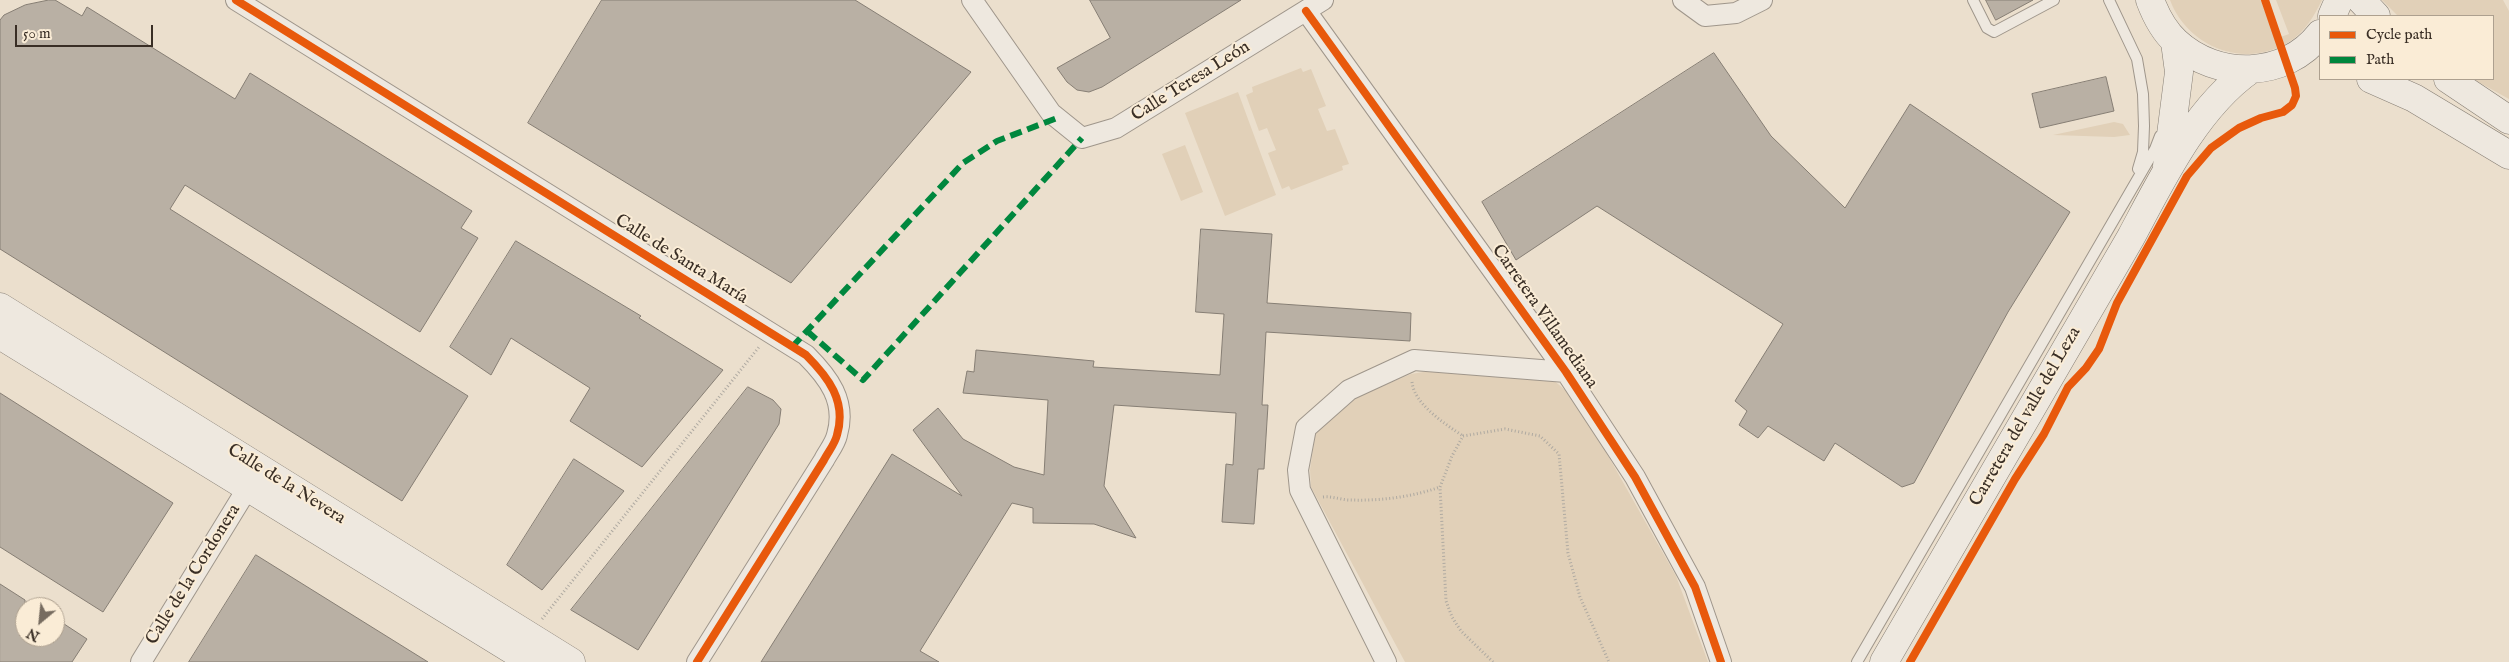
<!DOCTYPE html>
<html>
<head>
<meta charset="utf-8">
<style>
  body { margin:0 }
  #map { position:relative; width:2509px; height:662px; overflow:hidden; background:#ebdfcd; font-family:"IM FELL English",serif }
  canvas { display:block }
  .legend { position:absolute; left:2319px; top:15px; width:175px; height:65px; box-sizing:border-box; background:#faecd6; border:1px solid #ada08f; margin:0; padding:6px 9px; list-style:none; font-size:15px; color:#392e25 }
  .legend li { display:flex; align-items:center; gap:10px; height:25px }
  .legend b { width:25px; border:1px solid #ada08f }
  .north { position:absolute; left:15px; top:597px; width:50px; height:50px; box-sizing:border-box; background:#faecd6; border:1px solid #ada08f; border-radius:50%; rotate:208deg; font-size:14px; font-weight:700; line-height:20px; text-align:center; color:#392e25 }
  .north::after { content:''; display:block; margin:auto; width:18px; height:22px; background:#776c60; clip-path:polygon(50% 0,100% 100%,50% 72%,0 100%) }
  .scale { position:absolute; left:15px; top:25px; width:138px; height:22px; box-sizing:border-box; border:2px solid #392e25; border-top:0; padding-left:6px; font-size:15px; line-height:18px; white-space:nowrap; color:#392e25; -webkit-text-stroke:4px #faecd6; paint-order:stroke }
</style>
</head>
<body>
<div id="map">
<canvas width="2509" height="662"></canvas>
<ul class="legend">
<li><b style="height:6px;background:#e8590c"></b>Cycle path</li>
<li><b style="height:6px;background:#00873e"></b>Path</li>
</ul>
<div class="north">N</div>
<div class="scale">50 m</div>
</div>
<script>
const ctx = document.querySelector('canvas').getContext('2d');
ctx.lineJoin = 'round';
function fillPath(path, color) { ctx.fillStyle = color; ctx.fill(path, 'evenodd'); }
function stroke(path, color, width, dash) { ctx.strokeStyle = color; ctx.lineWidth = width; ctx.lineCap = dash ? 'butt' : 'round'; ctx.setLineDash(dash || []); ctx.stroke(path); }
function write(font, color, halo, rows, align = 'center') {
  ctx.font = font + ' "IM FELL English",serif'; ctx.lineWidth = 4; ctx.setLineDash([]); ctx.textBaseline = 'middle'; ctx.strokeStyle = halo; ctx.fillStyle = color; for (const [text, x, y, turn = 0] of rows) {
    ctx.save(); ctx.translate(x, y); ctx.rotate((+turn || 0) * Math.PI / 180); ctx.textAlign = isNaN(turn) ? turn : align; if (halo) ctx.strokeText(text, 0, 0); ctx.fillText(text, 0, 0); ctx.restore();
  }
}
fillPath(new Path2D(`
  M2170,0H2261L2275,39L2289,34L2276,0H2322C2314,16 2305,32 2289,42C2245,69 2188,48 2170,0Z
  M2382,0H2503L2509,11V99L2473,79H2493V16H2398Z
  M1301,68L1303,72L1311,69L1326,106L1318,109L1327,131L1335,129L1349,164L1342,166L1343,170L1291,190L1289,186L1282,189L1268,153L1276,150L1267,128L1259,131L1246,95L1253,92L1252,87Z
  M1238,92L1276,195L1225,216L1185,113Z
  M2114,122L2123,124L2130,135L2114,137L2053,135Z
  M1185,145L1203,192L1181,201L1162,154Z
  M1448,368L1552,379L1576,399L1676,576L1708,662H1405L1311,487L1310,470L1315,435L1326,415L1341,403L1411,374Z`), '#e1d0b8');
const building = new Path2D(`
  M49,0H55L82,16L87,7L235,99L250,73L472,211L461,228L478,238L420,332L185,185L170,209L468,396L402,501L0,249V20L4,15L25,5Z
  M602,0H855L971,72L791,283L528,123Z
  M1090,0H1241L1102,87L1089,92L1077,90L1067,82L1057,68L1110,38Z
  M1986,0H2033L1996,20Z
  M1714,53L1771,136L1845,208L1910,104L2070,212L2008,312L1914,483L1902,487L1835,443L1824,461L1768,426L1758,438L1739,425L1747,411L1735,401L1783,324L1597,206L1516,260L1482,202Z
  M2106,77L2114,111L2040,128L2032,94Z
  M1201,229L1272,234L1267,303L1411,313L1410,341L1266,332L1262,405H1268L1264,469H1258L1254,524L1222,522L1226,464L1233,465L1236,413L1114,405L1104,486L1136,538L1094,524L1033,523V508L1012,503L920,651L939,662H761L892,454L962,496L913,430L938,408L963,439L1014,467L1044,475L1048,400L963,393L967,371L974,372L976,350L1094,361L1093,367L1220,375L1224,314L1196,312Z
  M516,241L641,316L639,318L723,370L642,467L570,421L590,388L511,338L491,375L450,347Z
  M748,387L773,400L781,409L779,424L638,650L571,610Z
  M0,393L173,503L103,612L0,547Z
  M574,459L624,491L542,590L507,565Z
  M256,555L428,662H189Z
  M0,584L25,600V637H55V618L87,639L72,662H0Z`);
fillPath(building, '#b9b0a4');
stroke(building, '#867e74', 1);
const service = new Path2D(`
  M1973,0L1987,28L1994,32L2054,0
  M2109,0L2137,59L2143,94L2144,126L2143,152L2138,169
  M1857,662L2155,149L2160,136`);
const minor = new Path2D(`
  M236,0L806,355C828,377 847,401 837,435C835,444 828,452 824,460L697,662
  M972,0L1051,113L1082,138L1116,128L1323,0
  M1683,0L1705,16L1736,13L1762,0
  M1306,11L1566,372L1635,477L1695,587L1721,662
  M141,662L247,489
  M1386,662L1300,490L1298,470L1306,428L1349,390L1414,360L1566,372`);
const secondary = new Path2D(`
  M2150,0C2156,16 2164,31 2176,42C2217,80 2285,79 2320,34
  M2361,0L2376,16
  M2332,16L2339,0
  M2371,79L2414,98L2509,155
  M2448,79L2509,120
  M2167,166L2179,72L2175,42
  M0,307L571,662
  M0,335L532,662
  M1884,662L2131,237C2162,179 2196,108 2250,70`);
stroke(service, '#9f968b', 12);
stroke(minor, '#9f968b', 22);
stroke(secondary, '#867e74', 29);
stroke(new Path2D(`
  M1412,382C1414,404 1445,424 1463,436
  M1323,497C1333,496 1341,500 1350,500C1380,501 1412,497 1440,487
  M542,619L759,347
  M1493,662L1461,631L1452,617L1446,601L1440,487L1452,456L1463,436L1505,429L1540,436L1559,454L1568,553L1580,597L1609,662`), '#aea9a1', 3, [1, 2.5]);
stroke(service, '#eee8df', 10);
stroke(minor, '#eee8df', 20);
stroke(secondary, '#eee8df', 28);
stroke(new Path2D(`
  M807,331L863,380L1082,138
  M792,347L963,163L997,141L1057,118`), '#00873e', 6, [12, 6]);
stroke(new Path2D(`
  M236,0L806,355C828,377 847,401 837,435C835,444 828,452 824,460L697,662
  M1306,11L1566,372L1635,477L1695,587L1721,662
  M1910,662L2015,479L2044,434L2068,387L2086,368L2099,349L2117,303L2187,176L2211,148L2239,128L2261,118L2283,112L2292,105L2296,96L2295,88L2265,0`), '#e8590c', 8);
write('18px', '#392e25', '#faecd6', [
  ["Calle Teresa León",1191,82,-32],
  ["Calle de Santa María",681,260,32],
  ["Carretera Villamediana",1544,317,55],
  ["Carretera del valle del Leza",2026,417,-60],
  ["Calle de la Nevera",286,485,32],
  ["Calle de la Cordonera",194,575,-58]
]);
</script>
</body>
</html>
